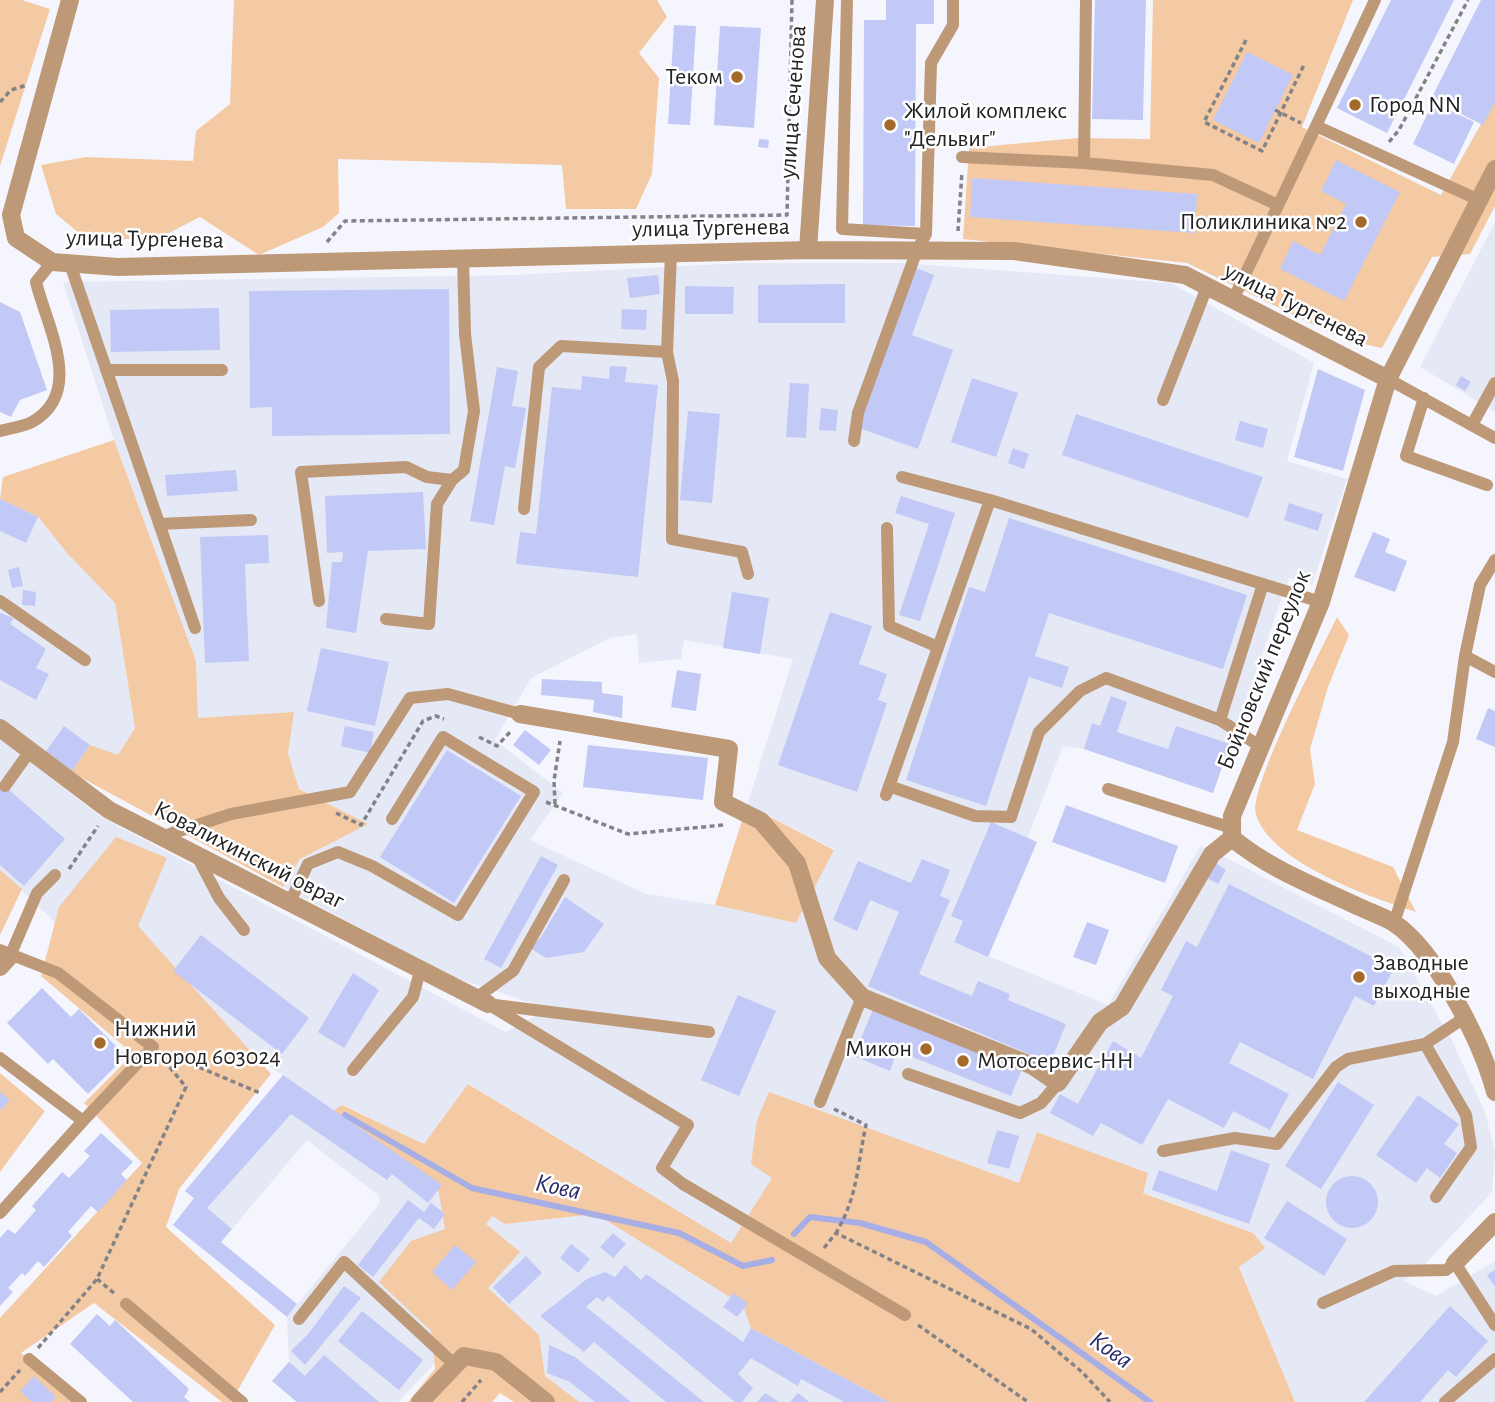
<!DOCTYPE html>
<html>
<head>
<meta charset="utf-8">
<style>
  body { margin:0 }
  canvas { display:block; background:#f5f6fd }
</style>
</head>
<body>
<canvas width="1495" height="1402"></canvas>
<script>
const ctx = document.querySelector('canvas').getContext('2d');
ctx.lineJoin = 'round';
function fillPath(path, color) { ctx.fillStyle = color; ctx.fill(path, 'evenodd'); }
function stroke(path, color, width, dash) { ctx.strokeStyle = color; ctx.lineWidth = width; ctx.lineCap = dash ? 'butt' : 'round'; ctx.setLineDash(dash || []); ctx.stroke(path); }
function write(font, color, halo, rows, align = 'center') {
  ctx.font = font + ' "Alegreya Sans",sans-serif'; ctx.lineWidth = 5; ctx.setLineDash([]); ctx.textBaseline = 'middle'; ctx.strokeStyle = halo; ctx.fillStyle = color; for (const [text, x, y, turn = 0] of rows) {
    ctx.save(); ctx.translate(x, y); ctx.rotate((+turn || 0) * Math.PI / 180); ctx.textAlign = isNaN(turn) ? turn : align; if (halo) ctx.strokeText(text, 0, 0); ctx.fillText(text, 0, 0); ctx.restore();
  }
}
fillPath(new Path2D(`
  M1495,222V412L1420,367Z
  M740,263H902L1171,283L1314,363L1287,461L1347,479L1312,585L1289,578L1213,793L1084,749L1063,746L1028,837L1037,842L997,935L963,921L954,942L1108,1005L1201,845L1399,947L1452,1041L1485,1112L1495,1152L1492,1192L1428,1261L1404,1281L1436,1296L1495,1261V1402H1295L1239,1266L1253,1233L1142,1192L1148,1173L1037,1132L1019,1184L769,1093L773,1178L731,1244L469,1084L424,1144L343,1105L505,1224L596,1214L744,1305L751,1328L889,1402H565L455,1342L398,1402H297L272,1381L289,1362L287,1317L380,1203L379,1196L307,1140L232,1229L185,1191L283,1075L58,925L0,870V739L103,818L506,1032L537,1015L543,1007L453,977L283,887L300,859L367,824L299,789L288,753L293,712L198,719L196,661L114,440L63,282L514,275ZM637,634L639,663L681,659L684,640L793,659L747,805L834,849L796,923L715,905L646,894L530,840L563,793L495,740L531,678L610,638Z
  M0,499L38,517L67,553L115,603L135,728L118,755L71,772L0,720Z`), '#e5e8f5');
fillPath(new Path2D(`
  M0,0H22L50,9L0,166Z
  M234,0H657L667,17L639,53L659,78L652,174L636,209H566L562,165L338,159L339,213L323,227L259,255L200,217L157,239H86L56,214L41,165L86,157L193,161L196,131L230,104Z
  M1153,0H1353L1302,127L1441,195L1495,99V206L1470,254L1432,257L1382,348L1345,340L1187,263L963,239L969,148L1078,138L1150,139Z
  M114,440L196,661L198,718L294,712L288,753L299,789L368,824L300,859L283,887L71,772L90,745L118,755L135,728L115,603L67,553L38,517L0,499L3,477Z
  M1337,617L1349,635L1328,687L1310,749L1315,784L1297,830L1393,867L1416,912C1372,898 1269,862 1256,814C1248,788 1322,649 1337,617Z
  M747,805L834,850L796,923L715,905Z
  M116,837L167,858L138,926L271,1074L179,1189L166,1227L275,1325L231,1402H222L94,1303L21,1353L74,1402H0V1318L142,1163L84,1103L133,1054L41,976L59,907Z
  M0,870L22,889L0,935Z
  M0,1073L45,1111L0,1172Z
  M468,1084L731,1243L772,1178L751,1164L757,1120L769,1092L1019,1183L1037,1132L1148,1173L1143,1193L1253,1233L1265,1248L1239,1267L1295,1402H889L751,1328L743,1305L596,1214L505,1224L492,1216L486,1224L520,1252L488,1288L539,1335L545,1376L579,1402H514L500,1393L492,1402H408L435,1369L431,1331L379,1282L411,1241L445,1229L437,1183L333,1111L342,1105L424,1144Z`), '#f4caa5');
stroke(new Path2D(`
  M345,1115L472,1188L679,1233L743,1266L772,1260
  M794,1234L810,1217L860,1223L926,1242L1150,1402`), '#a6aee5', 6);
fillPath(new Path2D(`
  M886,0H934V24H916L915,226L863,225L864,20H886Z
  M1095,0H1146L1143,120L1092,119Z
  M1391,0H1454L1387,133L1337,108Z
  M1481,0H1495V102L1483,125L1431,99Z
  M674,25L696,26L690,125L668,124Z
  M720,26L761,28L754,128L714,125Z
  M1247,52L1293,75L1259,143L1213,120Z
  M1433,102L1474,122L1454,164L1413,144Z
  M759,139L769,140L768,148L758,147Z
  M1336,160L1400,192L1344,301L1280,269L1293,241L1320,255L1346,204L1321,191Z
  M972,178L1197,194L1195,233L970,217Z
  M916,268L934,275L912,335L953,350L918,449L859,428Z
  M658,275L660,294L630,298L627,278Z
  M845,284V323H758V285Z
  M685,286L734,287L733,314H685Z
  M449,289L450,434L272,436V407L250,408L249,291Z
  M0,302L20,312L47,390L20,400L11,417L0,412Z
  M219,308L220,350L111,352L110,310Z
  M622,309L647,310L646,330L621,329Z
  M610,366L627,367L625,382L658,385L638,577L516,564L520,532L536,534L552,387L581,390L582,376L609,379Z
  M497,367L518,371L512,406L526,408L515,468L505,466L494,525L470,521Z
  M1318,369L1365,390L1343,471L1294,457Z
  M1461,376L1471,382L1465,391L1456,385Z
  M972,378L1018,393L996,457L951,442Z
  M790,383L809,384L806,438L786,437Z
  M821,408L838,410L836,431L819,430Z
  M688,411L720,414L712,503L680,500Z
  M1076,414L1263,477L1248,518L1062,455Z
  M1240,421L1268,429L1263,448L1235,440Z
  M1013,448L1029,454L1024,469L1008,463Z
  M236,470L238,491L167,496L165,475Z
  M423,492L426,549L368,551L356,633L326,628L332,562H342L343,552L327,553L325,496Z
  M901,496L955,513L920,621L899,615L929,524L895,513Z
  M0,499L38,517L26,543L0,531Z
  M1289,503L1323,514L1318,531L1284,520Z
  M1009,518L1247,595L1223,669L1049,613L1035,656L1069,667L1062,688L1029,677L986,806L906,780L969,587L985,592Z
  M1373,532L1390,539L1385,552L1407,561L1395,592L1354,577Z
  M268,535L269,563L245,564L249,661L205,663L200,537Z
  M19,567L23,586L12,588L8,570Z
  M23,590L36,592L35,606L22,605Z
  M732,592L769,598L760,654L723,648Z
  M830,612L872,626L859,664L887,674L878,700L887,703L857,792L778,765Z
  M0,613L14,618L10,624L46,649L36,668L49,674L36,700L0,680Z
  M321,648L389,662L375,726L307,711Z
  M677,670L701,674L696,711L671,707Z
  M542,679L602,682V693L623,696L622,718L593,712L594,700L541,695Z
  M1111,696L1127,702L1117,732L1168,749L1176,726L1230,744L1213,793L1084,749L1092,723L1100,726Z
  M1488,708L1495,711V747L1476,739Z
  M64,726L90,745L71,772L45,753Z
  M345,726L374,732L370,753L341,746Z
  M525,730L551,750L539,765L513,745Z
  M588,745L708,758L703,800L583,787Z
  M447,750L521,796L454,903L380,857Z
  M0,782L65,839L24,886L0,865Z
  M1066,805L1178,846L1165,883L1052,842Z
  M991,822L1037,842L988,957L954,942L963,921L951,916Z
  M541,856L558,865L501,968L484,959Z
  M922,859L950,870L940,896L950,900L919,974L972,996L978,981L1010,994L1008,1000L1066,1024L1050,1063L868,986L899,912L870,900L857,931L833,920L858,861L911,883Z
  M1215,863L1226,870L1218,884L1207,878Z
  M1229,884L1394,968L1374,1006L1355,996L1313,1079L1240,1042L1229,1063L1289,1094L1270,1130L1233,1111L1224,1128L1168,1099L1142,1145L1101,1123L1093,1136L1050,1113L1060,1094L1078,1104L1113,1041L1141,1058L1173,996L1161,990L1186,941L1197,947Z
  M565,897L604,924L584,952L546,958L530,948L541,937Z
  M1087,922L1109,930L1096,965L1073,957Z
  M201,935L309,1018L282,1054L173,971Z
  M353,973L379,990L344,1048L318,1032Z
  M42,988L71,1017L79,1009L126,1056L88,1094L53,1059L48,1064L7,1023Z
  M738,995L776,1011L739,1096L701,1080Z
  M873,1009L1022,1069L1011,1096L897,1051L890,1071L854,1056Z
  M283,1075L442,1185L428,1203L392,1174L387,1180L291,1114L207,1208L232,1229L221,1242L297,1304L287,1317L173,1225L194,1198L185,1191Z
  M1338,1082L1374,1105L1321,1189L1285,1166Z
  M0,1092L10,1100L0,1111Z
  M1418,1095L1459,1124L1444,1144L1457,1153L1440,1178L1427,1168L1416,1183L1376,1155Z
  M997,1130L1019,1136L1009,1169L987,1163Z
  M101,1133L133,1162L121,1174L127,1180L98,1212L91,1206L68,1232L72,1236L44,1267L38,1261L25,1276L22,1273L8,1288L13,1292L0,1306V1238L8,1229L15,1234L36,1210L32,1206L62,1172L69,1178L90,1156L84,1151Z
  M1231,1150L1270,1164L1249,1224L1152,1190L1159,1170L1217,1191Z
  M1326 1202a26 26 0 1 1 52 0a26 26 0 1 1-52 0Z
  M408,1200L424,1212L431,1203L445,1214L434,1229L419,1218L373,1277L358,1265Z
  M1287,1201L1347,1239L1324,1276L1264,1238Z
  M613,1233L626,1244L613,1258L600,1247Z
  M571,1244L590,1259L578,1273L560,1258Z
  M455,1245L476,1262L452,1290L432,1272Z
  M526,1256L542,1273L509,1304L493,1287Z
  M625,1265L641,1280L646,1274L743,1342L751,1328L889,1402H844L801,1379L798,1386L751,1358L738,1374L753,1388L742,1402H735L608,1296L603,1302L597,1297L586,1307L704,1402H666L594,1342L584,1352L540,1316L587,1279L605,1272L615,1277Z
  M1495,1270V1287L1487,1275Z
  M344,1286L361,1298L305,1365L291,1351L309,1333Z
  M734,1293L748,1304L737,1317L723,1307Z
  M1450,1306L1488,1341L1456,1377L1448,1370L1420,1402H1364Z
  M362,1311L423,1360L399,1390L338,1341Z
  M97,1314L110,1326L115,1320L189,1389L184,1397L190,1402H133L70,1344Z
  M549,1345L575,1357L631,1402H595L570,1382L547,1373Z
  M324,1355L379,1402H297L272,1381L289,1362L305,1376Z
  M34,1376L56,1397L51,1402H32L20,1391Z
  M765,1393L779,1402H757Z
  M798,1393L809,1402H790Z`), '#c2c9f7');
stroke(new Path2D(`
  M1246,40L1204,122L1262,151L1304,65
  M0,102L11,90L27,85
  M1275,110L1301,123
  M1389,142L1399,130L1468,0
  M958,231L962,172
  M327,242L345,221L787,215L792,0
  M479,737L497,746L511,731
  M546,802L628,834L724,825
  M555,804L554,781L560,741
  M336,813L361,825L423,721L436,716L444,719
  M69,869L98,826
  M168,1054L260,1093
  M834,1109L866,1125C857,1166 858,1196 836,1233
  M824,1248L836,1233L1031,1329L1082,1372L1110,1402
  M97,1279L114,1293
  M918,1325L1028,1402
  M38,1348L97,1279L186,1087L163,1059
  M0,1392L20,1370
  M462,1402L481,1380`), '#838387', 3.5, [5, 3.5]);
stroke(new Path2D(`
  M847,0L842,229L926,234
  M1375,0L1316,126L1479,200
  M962,157L1084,163L1086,0
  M1084,163L1213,175L1278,205
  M671,253L667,352L673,381L672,539L742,552L748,574
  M70,264L195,628
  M1233,300L1316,126
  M106,370H222
  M1388,379L1495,438
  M1424,398L1406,456L1487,485
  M1163,400L1207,287
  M1472,425L1495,383
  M0,431C10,428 23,427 32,422C85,392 47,327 36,282L52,262
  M854,441L858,413L917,250L926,234L931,63L953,25V0
  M902,477L990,500
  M524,509L539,367L561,346L667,352
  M159,524L251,520
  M887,528L889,626L938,647
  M1495,560L1480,585L1465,656L1495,672
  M0,601L85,660
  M319,601L301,472L406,467L427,477L452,480L464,470L474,411L465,334L463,258
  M386,619L429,624L437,504L452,480
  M1220,720L1261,747
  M5,786L30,751
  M889,786L975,816L1011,817L1039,732L1080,691L1106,678L1220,720L1263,584
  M1108,789L1232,828
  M886,795L990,500L1321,602
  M161,837L231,814L350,792L410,698L448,694L520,714
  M197,856L219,898L244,930
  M289,904L308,864L338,852L372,866L458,915L534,792L443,737L392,819
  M1394,923L1453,742L1465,656
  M0,950L58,973L153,1047L83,1121
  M10,956L37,893L55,875
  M476,998L513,971L564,880
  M488,1004L688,1125L662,1168L683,1184L905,1315
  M495,1005L709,1032
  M0,1058L83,1121L0,1213
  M353,1070L413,997L420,971
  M908,1074L1020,1113L1041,1103L1058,1083
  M820,1102L862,997
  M1163,1151L1235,1138L1277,1144L1336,1067L1348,1059L1425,1044
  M1436,1197L1471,1147L1466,1115L1425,1044L1464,1018
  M1323,1303L1394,1271L1446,1270L1455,1263L1495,1325
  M126,1304L242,1402
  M299,1319L344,1262L455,1365
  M29,1359L81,1402
  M1445,1402L1495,1359`), '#bd9978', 12);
stroke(new Path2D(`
  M70,0L11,215L16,238L52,262L118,267L808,250L1014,251L1185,275L1388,379
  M1495,169L1388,379L1321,602L1232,816V838C1268,868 1312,885 1355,905C1367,911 1382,916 1394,923C1436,951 1482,1043 1495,1092
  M808,250L825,0
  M520,714L729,749L723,802L761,821L797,863L827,958L862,997L1033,1066L1058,1083L1100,1022L1122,1007L1212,854L1232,838
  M0,728L109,810L488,1004
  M0,967L10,956
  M1455,1263L1495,1222
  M420,1402L464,1356L496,1362L546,1402`), '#bd9978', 18);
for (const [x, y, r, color] of [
  [737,77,7,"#a4692b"],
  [1355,105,7,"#a4692b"],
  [890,125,7,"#a4692b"],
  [1361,222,7,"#a4692b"],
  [1359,977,7,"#a4692b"],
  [100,1043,7,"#a4692b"],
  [926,1049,7,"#a4692b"],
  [963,1061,7,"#a4692b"]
]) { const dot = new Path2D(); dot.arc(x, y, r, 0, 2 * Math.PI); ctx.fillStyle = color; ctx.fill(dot); stroke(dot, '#fff', 2.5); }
write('24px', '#232325', '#fff', [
  ["Теком",723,77,"right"],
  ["Город NN",1369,105],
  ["Жилой комплекс",904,111],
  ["\"Дельвиг\"",904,139],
  ["Поликлиника №2",1347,222,"right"],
  ["Заводные",1373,963],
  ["выходные",1373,991],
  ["Нижний",114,1029],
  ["Новгород 603024",114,1057],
  ["Микон",912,1049,"right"],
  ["Мотосервис-НН",977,1061]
], 'left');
write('24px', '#232325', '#fff', [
  ["улица Сеченова",793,102,-86],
  ["улица Тургенева",711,228,-1],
  ["улица Тургенева",145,239,1],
  ["улица Тургенева",1296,305,27],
  ["Бойновский переулок",1264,670,-68],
  ["Ковалихинский овраг",249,855,27]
]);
write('italic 26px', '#2a2b6b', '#fff', [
  ["Кова",558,1187,12],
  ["Кова",1111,1350,35]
]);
</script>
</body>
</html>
